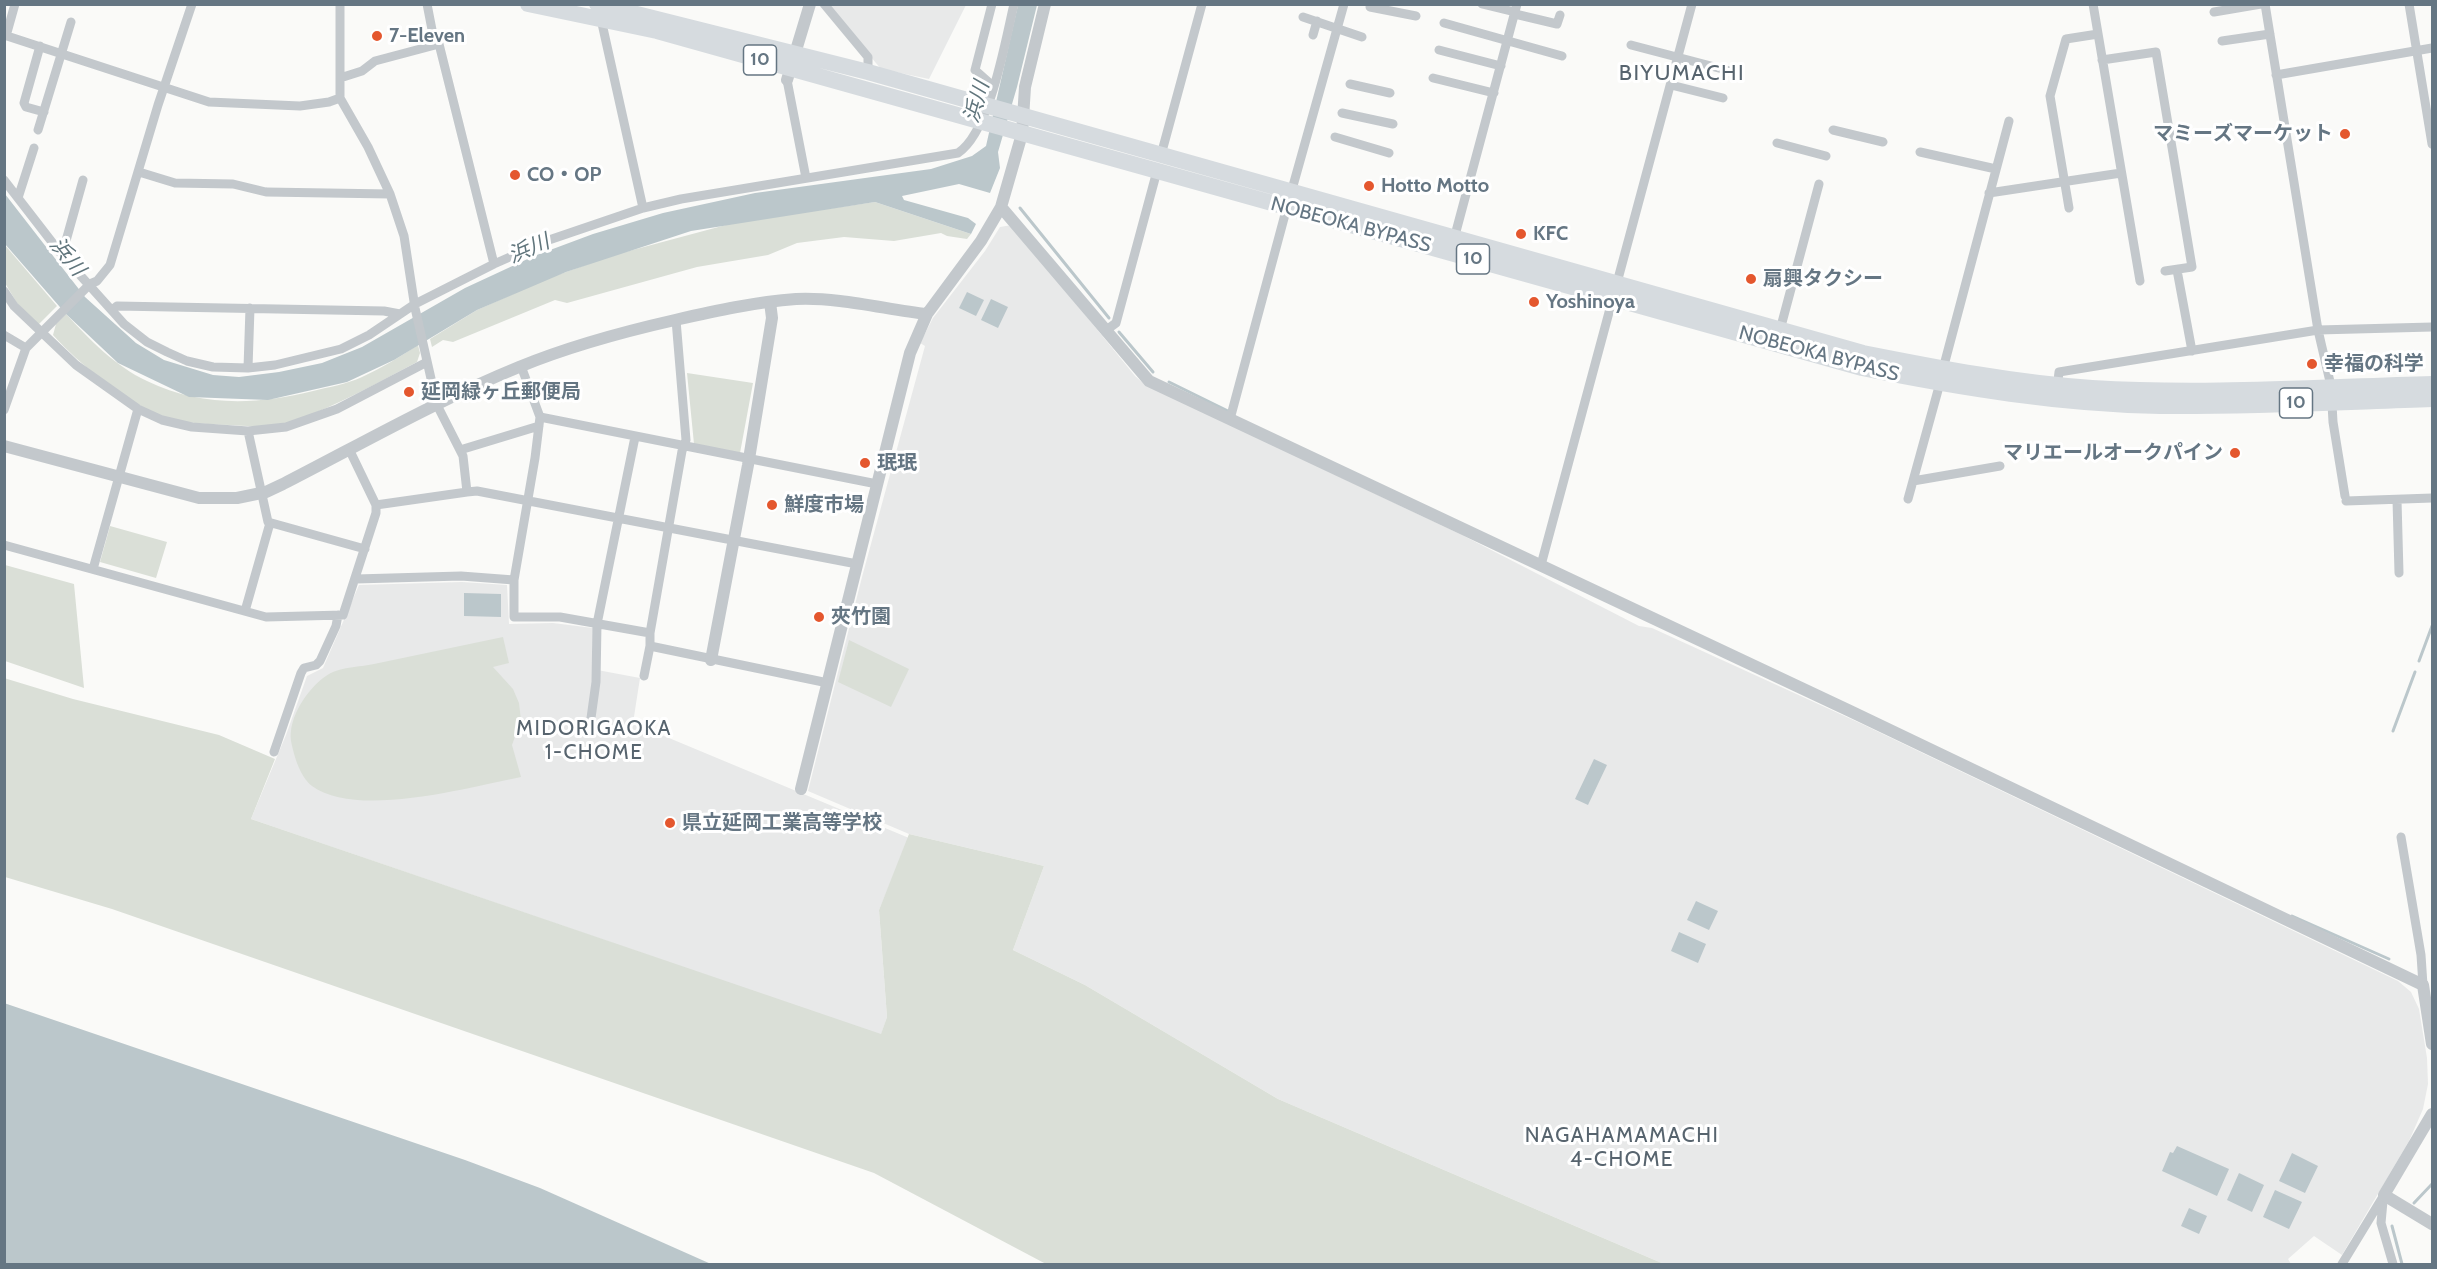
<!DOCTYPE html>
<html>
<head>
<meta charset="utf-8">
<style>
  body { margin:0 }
  #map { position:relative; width:2437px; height:1269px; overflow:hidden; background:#fafaf8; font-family:Cabin,sans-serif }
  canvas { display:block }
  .frame { position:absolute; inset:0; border:6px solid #657683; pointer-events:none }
</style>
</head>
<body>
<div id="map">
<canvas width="2437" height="1269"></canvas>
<div class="frame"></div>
</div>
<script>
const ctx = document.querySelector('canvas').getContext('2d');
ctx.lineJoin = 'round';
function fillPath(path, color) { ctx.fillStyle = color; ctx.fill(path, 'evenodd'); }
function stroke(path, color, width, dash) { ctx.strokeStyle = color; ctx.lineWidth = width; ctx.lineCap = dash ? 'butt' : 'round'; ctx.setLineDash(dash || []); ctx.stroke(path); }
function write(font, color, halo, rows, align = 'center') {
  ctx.font = font + ' Cabin,"Noto Sans JP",sans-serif'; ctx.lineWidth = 6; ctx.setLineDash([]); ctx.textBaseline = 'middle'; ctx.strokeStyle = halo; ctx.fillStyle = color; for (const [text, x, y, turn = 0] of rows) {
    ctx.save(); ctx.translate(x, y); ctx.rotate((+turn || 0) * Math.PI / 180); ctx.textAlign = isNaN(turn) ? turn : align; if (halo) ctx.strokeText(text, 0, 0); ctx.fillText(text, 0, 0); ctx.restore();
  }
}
fillPath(new Path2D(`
  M827,5H966L929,79L881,69Z
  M1012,225L1135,376L1144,384L1462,535L1639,626L1652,628L1862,724L2398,981L2411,992L2419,1009L2427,1058L2428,1084L2423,1109L2409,1141L2342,1255L2314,1236L2288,1259L2291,1264H1664L1278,1099L1085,985L1013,950L1044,866L909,834L808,791L862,577L925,346L920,343L933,318L985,251L1000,227Z
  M462,582L507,585L509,624L553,623L593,628L592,669L640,678L633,723L909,838L879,910L887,1017L881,1035L251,819L286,735L307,676L323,668L359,585Z`), '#e8e9e9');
fillPath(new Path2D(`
  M875,202L971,234L967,239L947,236L941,233L894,241L844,237L797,243L768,255L697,267L567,303L555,300L453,342L443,340L432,347L430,339L477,310L549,278L614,255L737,222Z
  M4,244L57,306L38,325L17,303L5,283Z
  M66,314C90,340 115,366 147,381C201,407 256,405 313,391C329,387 347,384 362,377C381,368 400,357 418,345L420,353L417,362C377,383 337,406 293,421C273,427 251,427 230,425C208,424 183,424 162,416C126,402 79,364 53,335L56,324Z
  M687,373L753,383L740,453L694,444Z
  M110,526L167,542L156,578L100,562Z
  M5,565L74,584L84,688L5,661Z
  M503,637L509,663L493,667L513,689L519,703L521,720L512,745L521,777C469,787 357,819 312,786C300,777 294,756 291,741C288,718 307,689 326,676C338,667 360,667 374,664C417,655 460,646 503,637Z
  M849,640L909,669L891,707L838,682Z
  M4,678L73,699L219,735L275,759L251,819L881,1034L887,1017L879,910L909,834L1044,866L1013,950L1085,985L1278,1099L1664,1264H1046L874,1173L112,909L5,877Z`), '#dadfd7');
fillPath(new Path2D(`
  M1018,5H1037L1017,87L998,152L1000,168L990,193L959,184L902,196L904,200L968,218L976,224L971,234L875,202L691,231L566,272L477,310L394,360L347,382L268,400L189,397L118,363L66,314L5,244V194L85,297L136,343L164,360L213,375L239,377L279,372L322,363L362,347L465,288L534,256L593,234L663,213L755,193L931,169L972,156L986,146Z
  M967,292L984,300L976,316L959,308Z
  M991,299L1008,307L998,328L981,320Z
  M464,593L501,594V617L464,616Z
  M1594,759L1607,765L1588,805L1575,799Z
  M1696,901L1718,911L1709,930L1687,920Z
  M1679,932L1706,944L1698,963L1671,951Z
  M4,1003L465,1160L540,1188L711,1264H5Z
  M2177,1146L2229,1169L2217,1196L2162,1171L2170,1152L2173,1153Z
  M2292,1153L2318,1166L2305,1193L2279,1181Z
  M2239,1173L2264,1185L2252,1212L2227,1200Z
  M2275,1190L2302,1202L2289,1229L2263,1217Z
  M2189,1208L2207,1216L2199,1234L2181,1226Z`), '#bbc7cb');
stroke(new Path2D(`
  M1020,208L1109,318
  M1119,332L1153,372
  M1169,382L1230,412
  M2419,661L2432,626
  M2393,731L2415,672
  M2292,916L2389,959
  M2414,1203L2432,1184
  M2392,1226L2402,1264`), '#bbc7cb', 3);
stroke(new Path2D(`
  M340,4V98L368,147L390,194L404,236L415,308L437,405L463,456L467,492L477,491L857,564
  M427,4L435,45
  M824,4L868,57V72
  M992,4L975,70L993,86
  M1482,4L1515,12
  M2093,4L2140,281
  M2265,4L2318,330L2331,386L2333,422L2345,496
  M2409,4L2432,144
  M1370,7L1416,16
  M2214,12L2261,4
  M1515,14L1557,24L1560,15
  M1303,17L1362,37
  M601,19L643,208
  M1444,23L1562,56
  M4,35L209,102L300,106L329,102L340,98
  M1313,35L1317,21
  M6,36L15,4
  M2222,41L2270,34
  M1631,45L1730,71
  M40,46L24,103L26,107L44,112
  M1439,50L1501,66
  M2102,60L2156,52L2192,267L2165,271
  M2276,75L2432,48
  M340,78L362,71L375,61L439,44L494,264
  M1433,78L1494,93
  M787,80L806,178
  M1350,84L1390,93
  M1671,85L1723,98
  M1342,113L1393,124
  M38,130L71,22
  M1833,130L1883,142
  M1335,137L1389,153
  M1777,143L1826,156
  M1920,152L1996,169
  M1161,155L1202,4
  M139,172L175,183L233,184L266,192L390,194
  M4,180L62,255L124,324L147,342L167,352L187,361L213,367L248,368L275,365L341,349L369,335L415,304L494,264L546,241L643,208L681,199L958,153C990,132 1005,42 1014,4
  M1291,193L1344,4
  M1989,193L2121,173
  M18,198L34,148
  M2069,208L2050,96L2066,39L2098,34
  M1454,239L1517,4
  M62,255L83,180
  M2177,270L2192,351
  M4,291L14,306L76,365L138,409L162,420L192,427L248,431L286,427L337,409L427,362
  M112,310L117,306L384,311L400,314
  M676,320L686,440L682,451L650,633V646L828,683
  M1780,330L1819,184
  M1105,331L1116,323L1157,171
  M4,335L26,348
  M521,366L540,417L535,458L514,580V617H560L650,633
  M248,368L250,308
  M1943,369L2009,121
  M2057,389L2059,372L2318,330L2432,327
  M4,410L26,348L90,284L97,281L110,265L158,105L192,4
  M540,417L877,484
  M1230,419L1287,207
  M248,431L268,522L365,549
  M460,450L539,426
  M1913,481L2000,466
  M1908,499L1940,383
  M2397,500L2399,573
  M2346,501L2432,498
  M376,505L467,492
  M4,545L266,617L343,615L376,513V505L349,449
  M1541,565L1692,4
  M93,569L138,409
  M356,579L461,576L514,580
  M245,611L270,523
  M644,676L650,646
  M591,718L596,682L597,624L635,437
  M274,752L301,673L304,668L316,665L320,661L336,626L338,615
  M2401,837L2421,955L2423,985
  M2383,1201L2381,1223L2393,1264
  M2342,1264L2384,1195`), '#c3c8cc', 9);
stroke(new Path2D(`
  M787,80L810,4
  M1001,207L1149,381L1850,711L2423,985L2432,1044
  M4,446L199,498H237L266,492L283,484C361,444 438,400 519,367C570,346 622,332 675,320C715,311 755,302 796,299C839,297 884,309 927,314
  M711,660L748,465L772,318L770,302
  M801,789L910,353L927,314L981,241L1001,207L1022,134L1025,87L1045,4
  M2432,1114L2384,1195L2432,1224`), '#c3c8cc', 12);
stroke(new Path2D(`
  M528,4L657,31L1862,368C1960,388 2060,404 2160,406C2250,407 2342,402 2432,399
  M597,4L868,72L1863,353C1939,368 2015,383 2092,388C2205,395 2319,387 2432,384`), '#d6dbdf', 16);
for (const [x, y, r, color] of [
  [377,36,6,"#e4572e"],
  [2345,134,6,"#e4572e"],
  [515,175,6,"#e4572e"],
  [1369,186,6,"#e4572e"],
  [1521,234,6,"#e4572e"],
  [1751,279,6,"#e4572e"],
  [1534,302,6,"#e4572e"],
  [2312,364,6,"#e4572e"],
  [409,392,6,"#e4572e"],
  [2235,453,6,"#e4572e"],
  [865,463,6,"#e4572e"],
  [772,505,6,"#e4572e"],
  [819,617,6,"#e4572e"],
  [670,823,6,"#e4572e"]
]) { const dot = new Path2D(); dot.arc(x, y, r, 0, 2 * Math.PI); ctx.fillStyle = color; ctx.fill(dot); stroke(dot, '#fff', 2); }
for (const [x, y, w] of [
  [760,60,33],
  [1473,259,33],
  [2296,403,33]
]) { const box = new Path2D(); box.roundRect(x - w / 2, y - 15, w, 30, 4.5); ctx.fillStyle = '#fff'; ctx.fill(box); stroke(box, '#657683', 1.5); }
write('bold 18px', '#657683', null, [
  ["10",760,60],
  ["10",1473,259],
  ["10",2296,403]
]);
write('bold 20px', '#657683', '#fff', [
  ["7-Eleven",389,36],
  ["マミーズマーケット",2333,134,"right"],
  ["CO・OP",527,175],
  ["Hotto Motto",1381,186],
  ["KFC",1533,234],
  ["扇興タクシー",1763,279],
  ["Yoshinoya",1546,302],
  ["幸福の科学",2324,364],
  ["延岡緑ヶ丘郵便局",421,392],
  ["マリエールオークパイン",2223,453,"right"],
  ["珉珉",877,463],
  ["鮮度市場",784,505],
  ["夾竹園",831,617],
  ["県立延岡工業高等学校",682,823]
], 'left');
write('20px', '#657683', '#fff', [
  ["NOBEOKA BYPASS",1351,225,15],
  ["NOBEOKA BYPASS",1819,354,15]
]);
write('italic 21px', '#60757c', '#fff', [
  ["浜川",977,102,-74],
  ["浜川",529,249,-23],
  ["浜川",67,257,51]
]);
ctx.letterSpacing = '1.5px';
write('21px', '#57646e', '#fff', [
  ["MIDORIGAOKA",594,729],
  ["1-CHOME",594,753],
  ["NAGAHAMAMACHI",1622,1136],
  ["4-CHOME",1622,1160]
]);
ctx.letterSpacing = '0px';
ctx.letterSpacing = '1.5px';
write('22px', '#57646e', '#fff', [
  ["BIYUMACHI",1682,74]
]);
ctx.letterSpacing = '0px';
</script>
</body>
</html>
